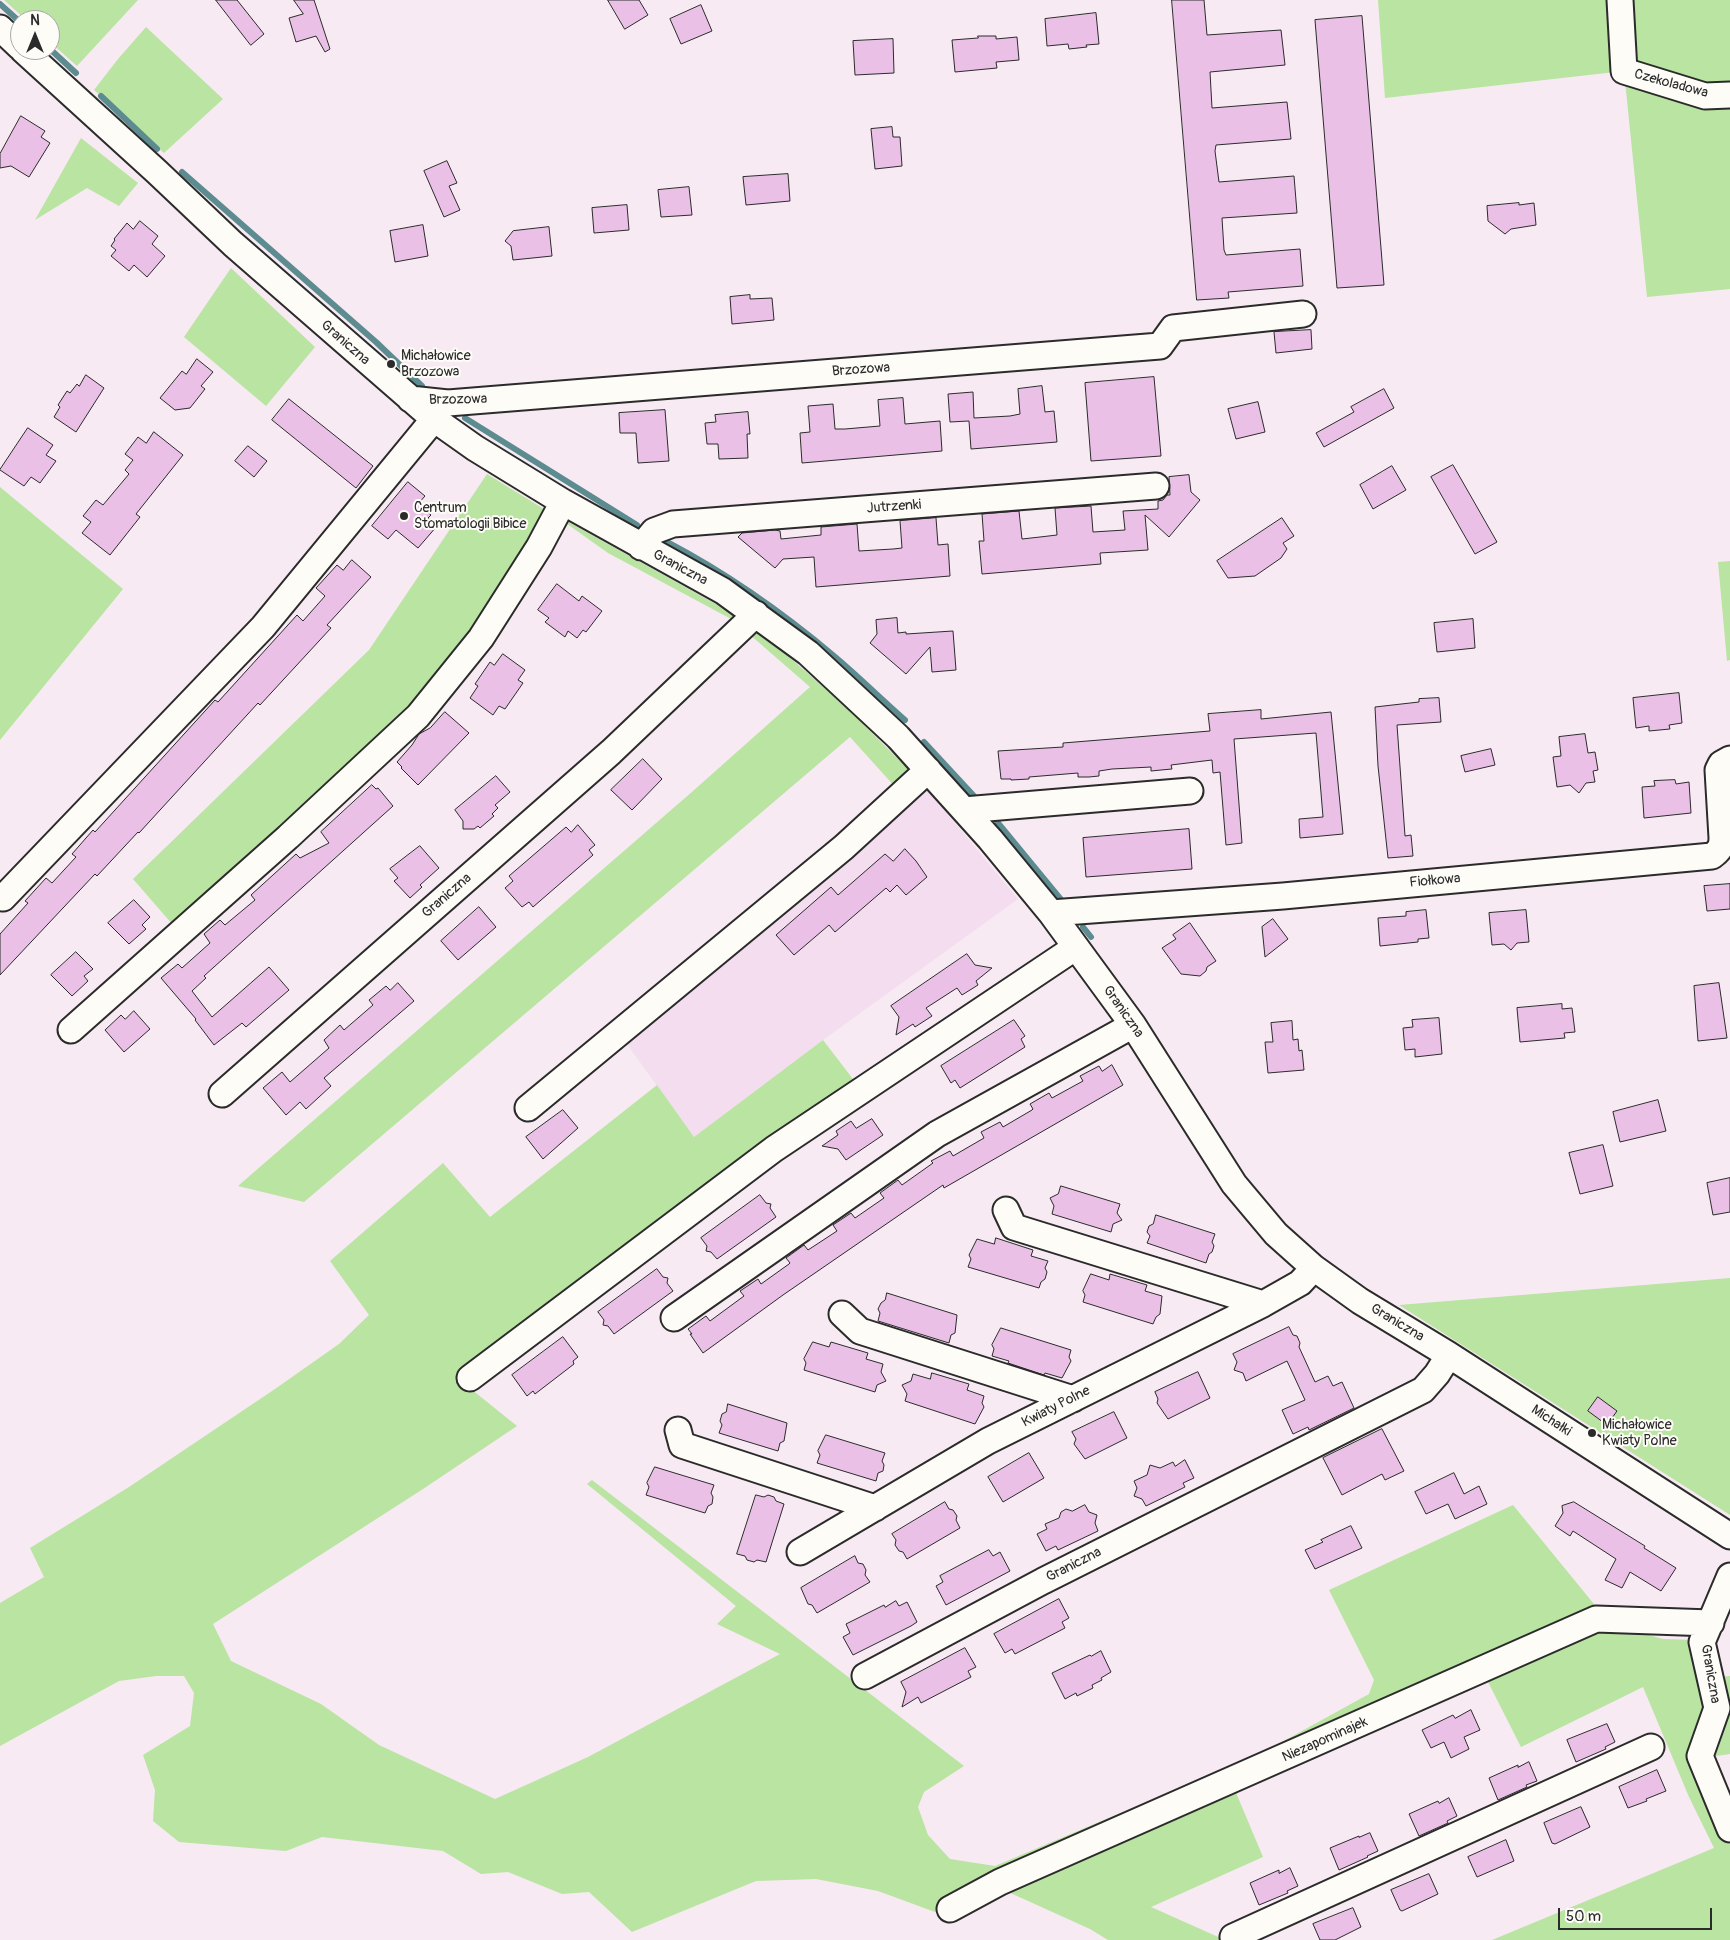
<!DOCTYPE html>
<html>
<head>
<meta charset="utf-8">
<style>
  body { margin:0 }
  #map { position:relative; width:1730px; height:1940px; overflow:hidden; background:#f7eaf2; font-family:Pangolin,sans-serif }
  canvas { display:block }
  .north { position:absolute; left:10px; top:10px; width:50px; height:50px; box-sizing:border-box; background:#fdfcf7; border:1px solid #a9a8a5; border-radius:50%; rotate:0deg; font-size:14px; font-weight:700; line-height:20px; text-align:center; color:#2b2b2b }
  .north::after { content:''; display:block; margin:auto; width:18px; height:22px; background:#2b2b2b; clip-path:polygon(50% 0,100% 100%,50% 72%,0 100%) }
  .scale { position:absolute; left:1558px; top:1908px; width:154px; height:22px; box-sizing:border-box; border:2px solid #2b2b2b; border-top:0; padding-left:6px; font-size:15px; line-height:18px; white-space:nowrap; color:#2b2b2b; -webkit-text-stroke:4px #fdfcf7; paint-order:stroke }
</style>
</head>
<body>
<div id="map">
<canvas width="1730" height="1940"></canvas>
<div class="north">N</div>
<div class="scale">50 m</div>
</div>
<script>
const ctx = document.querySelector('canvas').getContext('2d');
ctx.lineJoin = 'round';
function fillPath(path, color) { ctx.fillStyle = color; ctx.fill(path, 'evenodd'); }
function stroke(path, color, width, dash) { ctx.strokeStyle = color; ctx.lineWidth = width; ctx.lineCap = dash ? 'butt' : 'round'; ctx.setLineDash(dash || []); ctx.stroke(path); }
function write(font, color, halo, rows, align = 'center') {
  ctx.font = font + ' Pangolin,sans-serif'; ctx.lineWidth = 4; ctx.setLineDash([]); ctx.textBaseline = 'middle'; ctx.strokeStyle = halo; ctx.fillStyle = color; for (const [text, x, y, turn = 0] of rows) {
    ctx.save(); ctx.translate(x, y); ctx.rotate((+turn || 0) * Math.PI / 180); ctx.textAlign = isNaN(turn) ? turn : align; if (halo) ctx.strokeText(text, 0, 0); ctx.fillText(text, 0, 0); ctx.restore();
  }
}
fillPath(new Path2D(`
  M922,783L1018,899L823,1040L694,1137L624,1040Z`), '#f3ddef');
fillPath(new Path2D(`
  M4,0H138L77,66L50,42V20H26Z
  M1378,0H1730V289L1647,297L1624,71L1385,98Z
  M146,27L223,99L164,153L94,90L118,59Z
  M81,138L138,183L119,206L87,188L35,220Z
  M231,268L315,347L266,406L184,337Z
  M487,474L547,511L479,621L424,696L173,925L133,879L369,650Z
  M0,487L123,589L0,740Z
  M563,521H567L753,625L846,707L922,783L897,789L850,737L304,1202L238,1186L693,791L810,687L733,620L608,553Z
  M1730,561V660L1727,661L1718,562Z
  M823,1040L856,1083L461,1381L517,1426L423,1489L213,1624L231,1661L321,1704L379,1745L495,1799L588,1757L780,1654L717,1624L736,1606L587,1484L592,1480L964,1766L924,1792L918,1807L928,1835L950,1859L995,1866L1262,1753L1369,1694L1374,1680L1329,1590L1513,1505L1598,1609L1002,1876L935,1912L878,1891L816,1879L756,1881L632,1932L589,1892L562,1894L508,1872L481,1874L443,1851L322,1837L286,1851L179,1842L153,1821L155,1790L143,1755L190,1726L194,1693L184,1676H156L119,1681L0,1746V1603L44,1577L30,1548L129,1487L275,1389L339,1344L369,1315L330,1261L443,1163L490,1217L657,1085L694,1137Z
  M1730,1278V1515L1399,1305Z
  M1634,1631L1663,1639L1696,1640L1706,1711L1692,1762L1730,1845V1940H1492L1714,1848L1689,1797L1643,1687L1521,1747L1486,1678L1581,1635Z
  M1730,1676V1754L1710,1757L1718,1677Z
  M1234,1788L1263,1857L1151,1907L1225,1940H1108L1090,1929L1006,1891Z`), '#b9e4a1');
stroke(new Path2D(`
  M0,4L20,22
  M50,49L76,73
  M101,96L157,149
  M182,172L376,342L422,386
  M465,418L637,525
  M667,542C726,573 783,613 834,656C858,676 881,699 905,720
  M924,742L974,796
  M998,823L1063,902
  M1083,927L1091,937`), '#5c8c90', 6);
const building = new Path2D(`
  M216,0H237L264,34L251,45Z
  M294,0H314L330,49L325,52L316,36L296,42L289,18L303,14Z
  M608,0H639L648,15L625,29Z
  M1172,0H1204L1207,35L1281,30L1285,65L1210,72L1212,108L1287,102L1291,139L1216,145L1215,151L1219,182L1294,176L1297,213L1222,218L1224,250L1226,255L1300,249L1303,286L1228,292L1229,298L1197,300Z
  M701,5L712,31L681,44L670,19Z
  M1096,13L1099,44L1086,45L1087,47L1069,49L1068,44L1047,46L1045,19Z
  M1362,16L1384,285L1337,288L1315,20Z
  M978,36H996V39L1017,37L1019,60L996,62L997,68L955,72L952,40L978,38Z
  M893,39L894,73L855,75L853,41Z
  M21,116L45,131L41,137L50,143L29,177L11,166L0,168V154Z
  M892,127L893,137H900L902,166L875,169L871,129Z
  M447,161L457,183L449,186L460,210L444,217L424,171Z
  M788,174L790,201L746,205L743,177Z
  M689,187L692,215L661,217L658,190Z
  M1519,203V205L1534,203L1536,225L1511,229L1505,234L1488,221L1487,206Z
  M627,205L629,230L594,233L592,208Z
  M140,221L158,236L152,244L165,256L147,277L134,265L129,271L111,256L116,250L111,246L115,240L114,239L127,223L133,229Z
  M423,225L428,256L395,262L390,231Z
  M549,227L552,256L513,260L511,246L505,241L513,231Z
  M750,295V299L772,298L774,320L732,324L730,297Z
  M1311,330L1312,349L1276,353L1274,332Z
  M197,359L213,372L201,386L205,389L190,408L175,410L160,398L182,371L186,374Z
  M86,375L104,388L76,432L54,417L60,407L58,405L67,391L70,393L77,384L79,386Z
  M1154,377L1161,456L1091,461L1085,383Z
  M1042,386L1045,412L1054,411L1057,442L971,449L969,421L950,422L948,394L973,392L974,418L1010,416L1020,414L1018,389Z
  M1384,389L1394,408L1324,447L1316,433L1354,412L1351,407Z
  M903,398L905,424L940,421L942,451L802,463L800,433L810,432L808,406L833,404L835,429H845L880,426L878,400Z
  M289,399L373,466L356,488L272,420Z
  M1258,402L1265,432L1236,439L1228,409Z
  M665,410L669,461L638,463L636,433H620L619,413Z
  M748,412L750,434H747L748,458L719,459L718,444H707L705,423L716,422L715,415Z
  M28,428L53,445L46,455L56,461L40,483L31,477L24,486L0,470Z
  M154,432L183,455L136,514L140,517L110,555L82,533L91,522L83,516L96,500L103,505L129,474L125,470L133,460L125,454L138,437L146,443Z
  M248,446L267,461L254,477L235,461Z
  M1453,465L1497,542L1475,554L1431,477Z
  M1392,466L1406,490L1373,509L1360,485Z
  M1189,475L1191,492L1200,500L1169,537L1145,515L1148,550L1100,553L1101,564L982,574L979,541H984L982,514L1019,511L1022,539L1040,537L1057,535L1055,508L1091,506L1093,532L1125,530L1123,511L1158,509V501L1163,500L1167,495H1170L1169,477Z
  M408,482L425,496L418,504L431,515L428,518L437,526L418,548L396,530L388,539L372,526Z
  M936,518L938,545L948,544L950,576L816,587L814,557L783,559L775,568L738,537L742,533L775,530L780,531L781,539L821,535V527L857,524L859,551L893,549L902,548L900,521Z
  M1282,518L1294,536L1283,543L1287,549L1281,558L1255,576L1228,578L1217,561Z
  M352,560L371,577L327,625L331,628L260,705L258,703L139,833L138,832L97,876L95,874L0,975V934L28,903L25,901L46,878L52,883L76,857L72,854L93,830L95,832L215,700L218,702L297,615L303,621L325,596L316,588L337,565L343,570Z
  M557,584L579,601L582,596L602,611L586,632L583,630L577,638L568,631L565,637L545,622L549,618L538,610Z
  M897,618L898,633L906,632V634L953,631L956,670L932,672L930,647L906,674L870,643L877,634L876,620Z
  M1473,619L1475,648L1437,652L1434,623Z
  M503,654L525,670L518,680L523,683L505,709L499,706L493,715L470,698L478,686L475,684L490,662L494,665Z
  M1679,693L1682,723L1669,725L1670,729L1649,731V726L1636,728L1633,698Z
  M1439,698L1441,722L1397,725L1405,836L1411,835L1413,856L1388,858L1378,766L1375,707L1419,702V699Z
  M1261,710V719L1331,712L1343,834L1300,838L1299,819L1323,817L1316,733L1234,739L1242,843L1226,845L1220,772L1213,773L1212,760L1171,765L1172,769L1161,770L1151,771V767L1112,769L1099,771V776L1089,777H1078V773L1029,777V779L1011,780V779H1001L998,751L1063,747V743L1210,731L1208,714Z
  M445,712L469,733L418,785L401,768L402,767L397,762L412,745L419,734L430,728Z
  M1585,734L1588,753L1595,752L1598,770L1593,771L1595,782L1586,783L1579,793L1570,785L1557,787L1553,757L1561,756L1559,737Z
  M1491,749L1495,765L1465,772L1461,756Z
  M643,759L662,779L632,810L611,790Z
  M496,776L510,792L495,805L498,808L492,814L494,816L480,828L478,826L474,829H463V821L455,810Z
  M1675,780L1676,784L1689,782L1691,813L1644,818L1642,787L1655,786L1654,781Z
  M372,785L376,789L378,788L393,806L204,976L206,978L192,991L212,1017L269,967L289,990L246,1027L242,1023L214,1045L195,1020L196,1019L161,978L178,964L182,968L210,943L204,934L220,920L225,925L255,900L251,895L296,854L300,858L329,843L321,832Z
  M578,825L595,845L589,850L593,855L533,907L529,902L522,907L505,888L513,881L509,876L566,827L571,832Z
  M1189,829L1192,869L1086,877L1083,838Z
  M420,846L439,868L420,885L422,887L410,898L394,881L398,878L390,869Z
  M905,849L916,861L927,877L906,895L897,885L890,892L886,888L835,932L829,925L794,955L776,935L831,887L838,895L885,854L893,861Z
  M1730,884V909L1707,911L1704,886Z
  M134,900L150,917L142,925L146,929L129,944L108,923Z
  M479,907L496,927L458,960L441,941Z
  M1426,910L1429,938L1418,939V942L1380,946L1378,918L1406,916V912Z
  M1526,910L1529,942L1517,943L1511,950L1504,944L1492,945L1489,913Z
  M1273,919L1288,939L1265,957L1262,927Z
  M1190,923L1216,961L1207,967L1206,971L1200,976L1181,974L1162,948L1176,939L1173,935Z
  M76,952L93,969L84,976L88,981L72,996L51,975Z
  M967,954L975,965L992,968L976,981L978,985L962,995L957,988L926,1008L932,1016L915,1027L913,1024L896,1035L899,1017L891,1006Z
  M398,983L414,1001L324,1078L331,1086L306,1109L300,1102L286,1115L263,1088L282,1072L290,1082L329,1048L324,1040L340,1025L344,1030L373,1005L369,1000L386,986L390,990Z
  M1719,983L1727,1038L1698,1041L1694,986Z
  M1562,1004V1009L1572,1008L1575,1032L1564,1033L1565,1038L1520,1042L1517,1008Z
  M134,1011L150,1029L124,1052L105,1030L121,1015L125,1019Z
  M1439,1018L1442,1054L1415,1057V1049L1405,1050L1403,1028L1413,1027L1412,1020Z
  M1014,1020L1025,1036L1021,1039L1025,1047L960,1088L955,1080L951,1083L941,1066Z
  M1292,1021L1293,1040L1298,1039L1299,1051L1302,1050L1304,1070L1268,1073L1265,1042H1273L1271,1023Z
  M1112,1065L1123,1085L944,1188L943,1185L783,1295L703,1353L690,1334H692L688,1329L706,1316L710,1321L744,1296L740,1291L758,1279L761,1284L789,1264L790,1263L786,1258L804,1245L808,1250L837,1231L833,1225L851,1213L855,1218L884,1198L880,1193L898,1180L902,1185L933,1163L931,1161L950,1151L953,1156L984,1138L981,1132L1000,1122L1003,1127L1032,1110L1033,1109L1030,1104L1049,1093L1052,1098L1083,1081L1080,1076L1099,1066L1102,1071Z
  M1658,1100L1666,1131L1620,1142L1613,1112Z
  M563,1110L578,1128L543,1159L526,1137Z
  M872,1119L883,1135L846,1160L838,1149L822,1146L838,1135L836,1131L851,1121L856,1128Z
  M1603,1145L1613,1186L1580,1194L1569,1153Z
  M1730,1178V1212L1713,1215L1707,1183Z
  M1061,1186L1120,1204L1117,1213L1122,1220L1113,1224L1111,1232L1052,1214L1054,1206L1050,1198L1058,1194Z
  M760,1195L766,1203L771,1204L770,1208L776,1217L717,1259L711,1252L706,1251L707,1246L701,1238Z
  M1156,1215L1215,1234L1212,1242L1214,1246L1212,1252L1209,1254L1206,1263L1147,1243L1150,1236L1147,1232L1149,1226L1153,1224Z
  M996,1238L1033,1250L1031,1256L1048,1261L1045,1268L1047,1272L1045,1279L1041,1282L1039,1288L968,1267L971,1259L969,1255L977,1239L994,1244Z
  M657,1269L663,1277L668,1278L667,1283L673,1291L614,1334L608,1326L603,1325L604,1320L598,1312Z
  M1091,1274L1109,1280L1110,1274L1147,1285L1145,1291L1162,1296L1160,1314L1156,1317L1153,1324L1083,1302L1085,1295L1083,1291Z
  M887,1293L957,1315L955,1333L951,1335L949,1343L878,1321L880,1313L878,1309L881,1303L885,1300Z
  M1289,1327L1293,1335L1297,1336L1300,1343L1299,1347L1315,1382L1328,1376L1333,1386L1342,1382L1354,1408L1309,1430L1308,1427L1293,1434L1282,1410L1305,1400L1287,1361L1246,1381L1243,1373L1234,1370L1237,1362L1233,1354Z
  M1001,1328L1071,1350L1069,1357L1071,1361L1062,1378L1045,1373L1044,1375L1008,1363L1009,1361L992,1356L994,1349L992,1345Z
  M563,1337L578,1357L573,1361L574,1364L535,1394L533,1391L527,1396L512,1375Z
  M813,1342L829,1347L831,1342L868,1353L866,1359L883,1364L881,1372L886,1381L877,1385L875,1392L804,1370L806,1363L804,1359Z
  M1198,1372L1210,1398L1168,1419L1157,1403L1158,1399L1155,1392Z
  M932,1373L969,1384L967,1390L984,1396L982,1403L984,1407L975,1424L905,1401L907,1394L902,1385L911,1381L913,1374L930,1379Z
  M1598,1397L1617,1411L1607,1425L1588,1411Z
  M728,1404L787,1423L784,1441L780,1443L778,1451L719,1433L722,1425L720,1421L722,1414L726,1412Z
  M1114,1412L1127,1438L1085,1459L1074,1444L1076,1439L1072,1432Z
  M1382,1429L1404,1471L1385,1480L1382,1474L1342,1495L1323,1458Z
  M826,1435L885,1453L882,1461L884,1465L883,1471L878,1473L876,1481L817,1463L820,1455L818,1451Z
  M1029,1453L1044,1478L1003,1502L988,1477Z
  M1185,1460L1194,1478L1183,1483L1185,1487L1146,1506L1142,1499L1134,1496L1137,1488L1134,1481L1147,1475L1150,1465L1160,1468L1173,1462L1175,1466Z
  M655,1467L714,1485L711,1493L713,1497L712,1504L708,1506L705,1513L646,1495L649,1487L647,1483Z
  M1454,1473L1464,1494L1479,1486L1487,1504L1455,1519L1448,1504L1426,1514L1415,1492Z
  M756,1495L764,1497L768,1495L774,1497L776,1501L784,1504L766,1562L757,1560L754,1562L747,1560L745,1556L737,1554Z
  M945,1502L949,1509L953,1510L957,1516L956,1520L960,1528L907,1559L903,1552L899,1551L895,1545L896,1540L892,1534Z
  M1574,1502L1645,1546L1644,1548L1676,1568L1661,1591L1630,1572L1622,1588L1605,1580L1616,1559L1573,1531L1570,1536L1555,1526L1563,1513L1562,1506Z
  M1085,1505L1089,1512L1097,1515L1095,1523L1098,1531L1058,1550L1056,1546L1046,1551L1037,1534L1047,1529L1045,1524L1059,1518L1061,1512L1066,1509L1072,1511Z
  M1351,1526L1362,1548L1315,1569L1305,1550L1323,1542L1321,1540Z
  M989,1550L993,1556L1000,1552L1010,1571L946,1605L936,1586L943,1582L940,1576Z
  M855,1556L858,1563L863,1564L866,1570L865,1575L870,1582L817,1613L812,1605L808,1604L801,1588Z
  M1059,1599L1069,1618L1062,1622L1065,1628L1015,1654L1012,1649L1005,1653L994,1634Z
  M896,1601L899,1606L907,1602L917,1622L911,1626L853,1655L843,1637L850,1633L846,1624L884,1605L885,1607Z
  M965,1648L976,1667L968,1671L971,1677L921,1703L918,1697L902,1707L906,1692L901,1682Z
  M1101,1651L1111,1672L1101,1678L1102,1680L1092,1685L1093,1688L1077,1696L1076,1693L1065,1699L1052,1673L1090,1655L1091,1656Z
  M1471,1710L1480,1730L1464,1737L1469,1749L1451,1758L1444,1742L1431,1748L1422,1730L1453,1715L1455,1718Z
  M1607,1724L1615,1742L1605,1747L1606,1749L1576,1762L1567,1740Z
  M1529,1762L1537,1781L1526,1785L1527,1787L1498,1800L1489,1778L1518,1765V1767Z
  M1657,1770L1666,1791L1646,1799L1647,1801L1628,1808L1619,1787Z
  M1449,1798L1457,1816L1447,1821L1448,1823L1419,1836L1409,1814L1438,1801L1439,1803Z
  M1581,1807L1590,1827L1555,1844L1552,1843L1544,1823Z
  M1370,1833L1378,1851L1367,1856L1368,1857L1339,1870L1330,1848L1359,1836V1837Z
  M1506,1840L1514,1861L1477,1877L1468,1857Z
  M1290,1868L1298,1886L1287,1891L1288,1893L1259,1905L1250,1883L1279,1870V1873Z
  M1429,1874L1438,1894L1402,1911L1400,1910L1391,1890Z
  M1353,1908L1361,1927L1335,1940H1320L1313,1924Z`);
fillPath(building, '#eac0e7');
stroke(building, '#2b2b2b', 1);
const minor = new Path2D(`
  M1620,0L1624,71L1705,96L1730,95
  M0,28L20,47
  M23,50L157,172L233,244L434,419L475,448L563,502L723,591L808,653L898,737L990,839L1051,913L1133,1025L1234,1184L1276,1234L1314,1268L1360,1301L1449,1355L1730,1536
  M410,399L448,403L1160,346L1173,328L1303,314
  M641,547L654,531L673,524L1156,486
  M964,810L1190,791
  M3,898L263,627L434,419
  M1051,913L1283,896L1712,856C1719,851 1722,847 1722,838L1718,770L1721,764L1730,759
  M71,1030L288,837L418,716L481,638L539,547L563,502
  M222,1094L611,752L756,614
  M528,1108L844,847L928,770
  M1006,1210L1014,1227L1263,1304
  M842,1314L860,1331L1073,1399
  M674,1318L937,1134L1133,1025
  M470,1378L774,1149L1076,947
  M678,1430L682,1445L875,1508
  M800,1552L988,1441L1263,1304L1300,1283L1314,1268
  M1730,1576L1702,1642L1717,1708L1700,1756L1730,1829
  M865,1676L1043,1581L1423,1390L1437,1374L1449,1355
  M950,1909L1000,1882L1596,1619L1711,1623
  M1233,1937L1651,1747`);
stroke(minor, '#2b2b2b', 29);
stroke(minor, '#fdfcf7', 25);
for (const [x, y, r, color] of [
  [391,364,5,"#2b2b2b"],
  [404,516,5,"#2b2b2b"],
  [1592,1433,5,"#2b2b2b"]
]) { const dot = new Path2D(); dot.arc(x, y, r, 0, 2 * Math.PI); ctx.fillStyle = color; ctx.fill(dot); stroke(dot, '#fdfcf7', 2); }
write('14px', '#2b2b2b', '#fdfcf7', [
  ["Czekoladowa",1671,84,15],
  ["Graniczna",345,343,41],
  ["Brzozowa",861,370,-4],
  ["Brzozowa",458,400,-1],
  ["Jutrzenki",894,507,-4],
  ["Graniczna",680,568,28],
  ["Fiołkowa",1435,881,-5],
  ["Graniczna",447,896,-41],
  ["Graniczna",1123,1012,55],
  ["Graniczna",1397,1323,31],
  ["Kwiaty Polne",1056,1407,-27],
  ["Michałki",1551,1421,33],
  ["Graniczna",1074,1565,-27],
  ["Graniczna",1710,1674,80],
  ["Niezapominajek",1325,1740,-24]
]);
write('14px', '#2b2b2b', '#fdfcf7', [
  ["Michałowice",401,356],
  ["Brzozowa",401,372],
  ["Centrum",414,508],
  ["Stomatologii Bibice",414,524],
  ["Michałowice",1602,1425],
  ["Kwiaty Polne",1602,1441]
], 'left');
</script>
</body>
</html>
